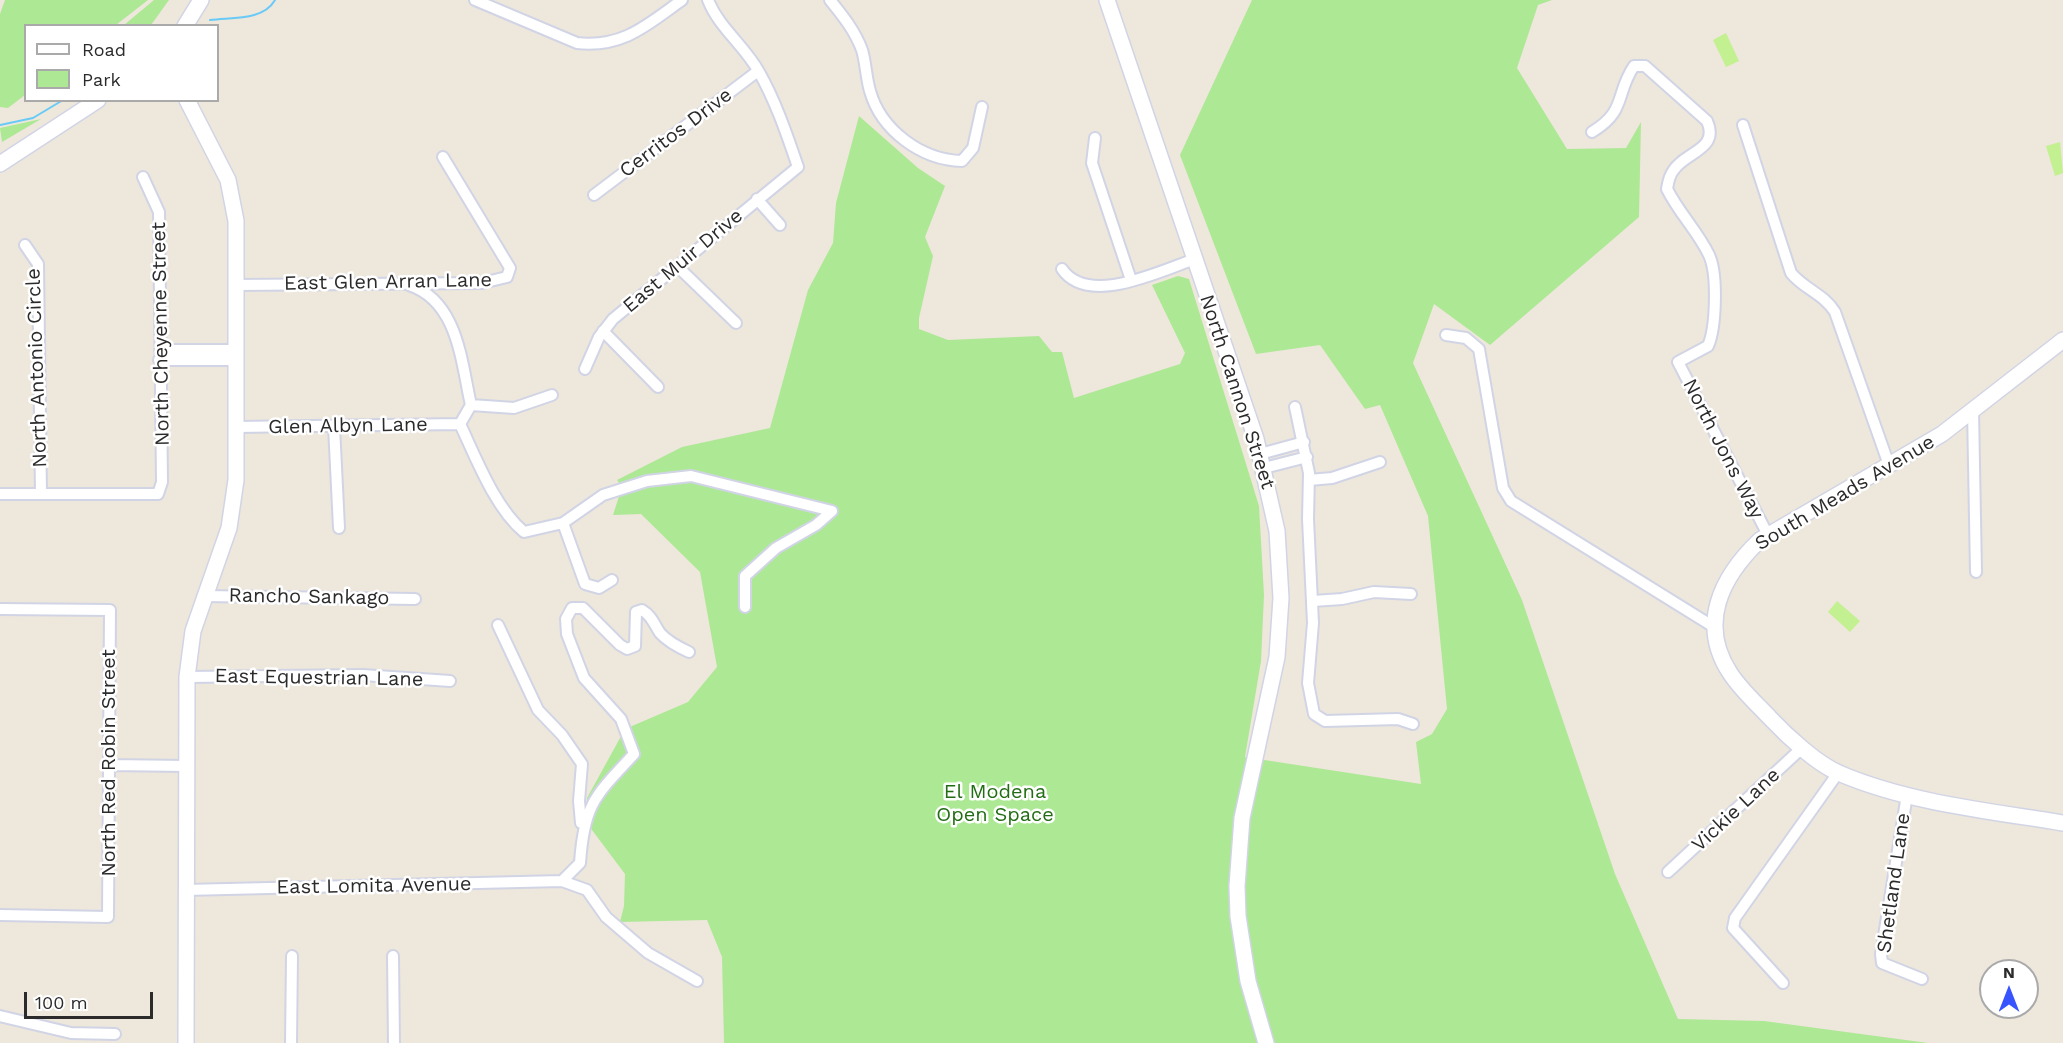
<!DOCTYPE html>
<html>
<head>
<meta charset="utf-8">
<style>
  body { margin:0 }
  #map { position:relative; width:2063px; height:1043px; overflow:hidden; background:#eee7dc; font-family:"Work Sans",sans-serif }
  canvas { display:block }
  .legend { position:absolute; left:24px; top:24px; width:195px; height:78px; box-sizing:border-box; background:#fff; border:2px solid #aaa; margin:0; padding:8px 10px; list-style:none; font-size:18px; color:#2b2b2b }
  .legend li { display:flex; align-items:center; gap:12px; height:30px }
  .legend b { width:30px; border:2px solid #aaa }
  .north { position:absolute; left:1979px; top:959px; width:60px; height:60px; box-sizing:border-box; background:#fff; border:2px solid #aaa; border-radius:50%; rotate:0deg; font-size:16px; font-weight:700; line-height:24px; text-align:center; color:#2b2b2b }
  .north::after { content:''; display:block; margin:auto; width:21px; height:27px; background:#3854ff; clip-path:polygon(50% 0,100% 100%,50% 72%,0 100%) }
  .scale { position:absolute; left:24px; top:992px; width:129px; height:27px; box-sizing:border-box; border:3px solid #2b2b2b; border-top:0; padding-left:8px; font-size:18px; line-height:21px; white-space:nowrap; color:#2b2b2b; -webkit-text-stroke:4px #fff; paint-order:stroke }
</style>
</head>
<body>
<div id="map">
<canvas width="2063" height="1043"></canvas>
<ul class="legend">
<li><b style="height:8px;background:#fff"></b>Road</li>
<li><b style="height:16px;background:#ade895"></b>Park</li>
</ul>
<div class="north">N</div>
<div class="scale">100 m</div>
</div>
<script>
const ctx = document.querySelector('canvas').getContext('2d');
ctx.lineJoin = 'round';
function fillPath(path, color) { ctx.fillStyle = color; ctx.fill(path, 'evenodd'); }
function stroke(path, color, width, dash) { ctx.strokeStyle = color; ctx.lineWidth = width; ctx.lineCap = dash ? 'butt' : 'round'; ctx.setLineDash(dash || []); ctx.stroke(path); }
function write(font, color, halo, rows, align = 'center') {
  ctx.font = font + ' "Work Sans",sans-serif'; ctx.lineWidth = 5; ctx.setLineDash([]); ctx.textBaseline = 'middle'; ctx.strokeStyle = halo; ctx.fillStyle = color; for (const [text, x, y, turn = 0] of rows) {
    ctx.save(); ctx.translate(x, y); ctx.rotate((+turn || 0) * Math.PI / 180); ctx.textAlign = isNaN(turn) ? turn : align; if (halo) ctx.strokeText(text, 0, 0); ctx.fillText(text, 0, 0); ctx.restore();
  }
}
fillPath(new Path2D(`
  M5,0H148L116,25L26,26L25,95L8,108L0,107V14Z
  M154,0H169L151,25H124Z
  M1252,0H1552L1538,5L1517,68L1567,149L1626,148L1641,122L1639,217L1490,345L1434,304L1413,363L1522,600L1615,874L1678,1019L1764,1021L1928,1043H724L722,957L707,920L620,922L624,906L625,874L589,826L587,798L625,729L688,702L717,667L700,572L641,514L613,515L622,487L617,480L682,447L770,428L808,290L833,243L836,203L859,116L918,168L945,186L925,237L933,256L919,318V329L948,340L1039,336L1052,352H1062L1074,398L1180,364L1185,353L1152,285L1178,276L1189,279L1259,506L1264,595L1261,661L1245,757L1421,784L1416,742L1432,734L1447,709L1428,516L1380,405L1365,409L1320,345L1256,354L1180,155Z
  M41,119L2,142L0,128Z`), '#ade895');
fillPath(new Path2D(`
  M1726,33L1739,61L1726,67L1713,40Z
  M2060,142L2063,173L2055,176L2046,146Z
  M1837,601L1860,621L1850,632L1828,612Z`), '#c3f090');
stroke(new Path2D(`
  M210,20C232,17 263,21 275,0
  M0,125L33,118L63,100`), '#68caf7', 2);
const street = new Path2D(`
  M475,0L577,43C623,48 647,25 682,0
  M830,0C843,16 855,31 862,50C866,63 866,78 870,91C881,130 921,160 962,161L973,148L982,107
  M1743,125L1791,273C1804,289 1824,294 1835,312L1889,465
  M1592,132C1627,111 1615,94 1634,66H1645L1707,121C1720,150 1684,152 1673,171C1669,176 1668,183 1667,189C1679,213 1698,232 1709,255C1718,274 1716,328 1708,346L1678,362L1768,535
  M1095,138L1092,163L1131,280
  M594,195L758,71
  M757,199L780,225
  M25,245L38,264L41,494
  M677,266L736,323
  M1062,269C1088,307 1160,271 1195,259
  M236,285L482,283L507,277L510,268L443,157
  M409,285C458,301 461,361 471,405L460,424
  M603,331L658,387
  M1446,335L1466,338L1479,349L1503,488L1511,501L1714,627
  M160,350H236
  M159,360H236
  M585,369L599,337L613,319L798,167C787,135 776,102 759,72C745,46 719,28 708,0
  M471,405L514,408L552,395
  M1295,407L1309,473L1308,519L1313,623L1308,683L1314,714L1325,721L1398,719L1413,724
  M1973,410L1976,572
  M460,424C476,458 495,508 524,532L563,523L603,495L647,481L691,476L832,511L816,525L776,548L745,576V607
  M334,426L339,528
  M236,427L460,424
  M1260,454L1304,442
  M1264,468L1307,457
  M1309,480L1332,478L1380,462
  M0,494H158L162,482L159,212L143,177
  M563,523L585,584L599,588L612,580
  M203,596L415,599
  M1313,601L1342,599L1374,592L1411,594
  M0,609L110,610L108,917L0,915
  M498,625L538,710L562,735L582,764L579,801L581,823
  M187,677L363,675L450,681
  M110,765L186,766
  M1907,795L1881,954L1882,963L1922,979
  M1668,872L1803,747
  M562,881L580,863C584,804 595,796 634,754L621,719L584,678L567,634L566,619L572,608H583L620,645L627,649L635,646L636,612L642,610C652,616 654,624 660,633C668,642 678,647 689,652
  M185,890L562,881L587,890L606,917L648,953L697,981
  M393,956L394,1043
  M1783,983L1733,928L1735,918L1838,773
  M0,1016L71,1033L115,1034
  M291,1043L292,956`);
const secondary = new Path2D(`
  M1107,0L1256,439L1277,531L1281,598L1277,657L1242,818L1237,886L1238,916L1248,981L1266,1043
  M185,26L201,0
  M0,164L98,100
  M2063,340L1942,434L1760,540C1721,577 1698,624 1730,673C1741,690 1756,703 1770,718C1787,736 1818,765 1841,774C1910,803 1989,811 2063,823
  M186,1043L187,677L193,631L229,528L236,480V221L228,180L187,100`);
stroke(street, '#d1d4e5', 14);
stroke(secondary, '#d1d4e5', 18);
stroke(street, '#fff', 10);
stroke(secondary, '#fff', 15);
write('20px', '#2b2b2b', '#fff', [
  ["Cerritos Drive",676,133,-37],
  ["East Muir Drive",683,261,-40],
  ["East Glen Arran Lane",388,282,-1],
  ["North Cheyenne Street",161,334,-91],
  ["North Antonio Circle",37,368,-92],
  ["North Cannon Street",1237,392,72],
  ["Glen Albyn Lane",348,426,-1],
  ["North Jons Way",1723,449,63],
  ["South Meads Avenue",1845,493,-31],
  ["Rancho Sankago",309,597,1],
  ["East Equestrian Lane",319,678,1],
  ["North Red Robin Street",109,763,-90],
  ["Vickie Lane",1736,810,-43],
  ["Shetland Lane",1894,883,-82],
  ["East Lomita Avenue",374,886,-1]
]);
write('20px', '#236e15', '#fff', [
  ["El Modena",995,792],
  ["Open Space",995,815]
]);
</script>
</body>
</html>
